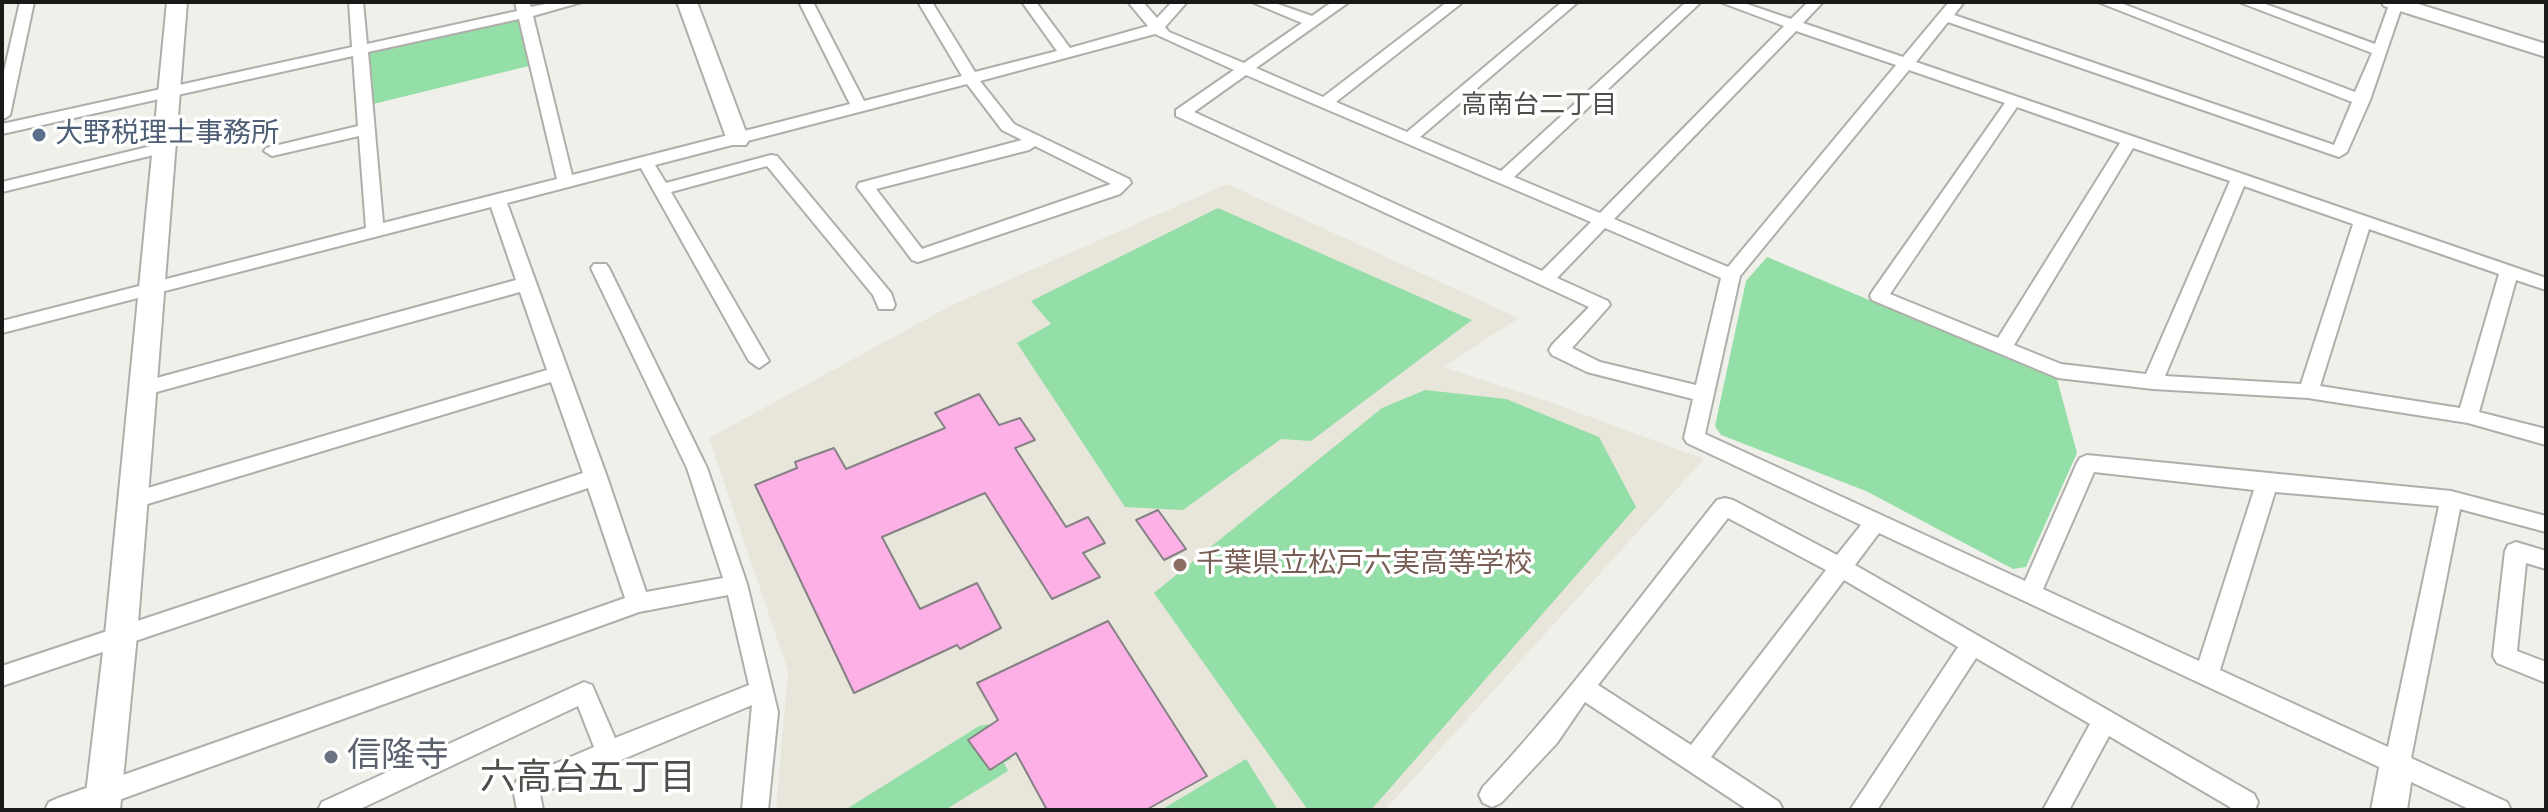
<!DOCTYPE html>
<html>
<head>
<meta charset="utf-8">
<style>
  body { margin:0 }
  #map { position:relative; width:2548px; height:812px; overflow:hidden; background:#f0f0eb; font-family:"DejaVu Sans",sans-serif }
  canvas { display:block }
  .frame { position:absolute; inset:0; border:4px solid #191917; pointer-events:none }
</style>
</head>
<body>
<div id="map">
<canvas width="2548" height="812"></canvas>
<div class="frame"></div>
</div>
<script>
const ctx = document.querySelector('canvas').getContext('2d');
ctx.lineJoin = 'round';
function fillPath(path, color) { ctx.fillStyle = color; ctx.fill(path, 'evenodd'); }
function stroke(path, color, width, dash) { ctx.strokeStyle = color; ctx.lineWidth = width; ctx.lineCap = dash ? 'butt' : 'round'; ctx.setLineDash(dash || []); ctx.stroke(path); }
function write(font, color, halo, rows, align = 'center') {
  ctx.font = font + ' "DejaVu Sans","Noto Sans JP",sans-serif'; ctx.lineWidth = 7; ctx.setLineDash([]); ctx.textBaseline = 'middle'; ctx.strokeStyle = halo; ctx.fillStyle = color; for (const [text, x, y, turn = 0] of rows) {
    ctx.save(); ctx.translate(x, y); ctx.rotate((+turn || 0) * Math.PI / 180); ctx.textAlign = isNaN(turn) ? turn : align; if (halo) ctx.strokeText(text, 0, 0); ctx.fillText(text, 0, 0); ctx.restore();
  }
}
fillPath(new Path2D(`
  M1227,184L1519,318L1443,367L1550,402L1704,459L1385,810H776L788,671L709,438L954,304Z`), '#e8e6da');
fillPath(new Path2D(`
  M524,13L537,64L365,106L360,50Z
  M1218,208L1472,320L1311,441L1281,439L1183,510L1125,507L1017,343L1051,324L1031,301Z
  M1767,257L2057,379L2077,453L2026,567L2013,569L1866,491L1721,435L1715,426L1746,281Z
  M1425,390L1506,399L1599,437L1636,507L1371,810H1308L1154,593L1382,408Z
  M991,724L1011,759L1004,763L1008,771L945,810H845L979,726Z
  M1246,759L1278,810H1161Z`), '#94dea7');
const building = new Path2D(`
  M979,394L999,425L1020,418L1035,440L1015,448L1066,527L1088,517L1105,543L1083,553L1100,577L1052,599L985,493L882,537L920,609L977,583L1001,628L960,649L957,645L854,693L755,485L797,468L795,462L834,448L846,469L945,428L935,413Z
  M1158,510L1186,549L1164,560L1136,520Z
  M1108,621L1207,776L1146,810H1047L1016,753L990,770L968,740L998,720L977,683Z`);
fillPath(building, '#fcb0e6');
stroke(building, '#858184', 2);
const street = new Path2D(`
  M20,2H34L10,115L2,120V80Z
  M349,2H363L367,44L517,11L515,2H529L531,7L555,2H582L533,16L572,175L850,104L799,2H813L864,101L962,76L918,2H932L975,72L1057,51L1022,2H1036L1070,48L1148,26L1128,2H1143L1157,18L1172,2H1187L1165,27L1169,32L1244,63L1302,23L1252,2H1272L1312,16L1332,2H1349L1256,68L1323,97L1447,2H1463L1336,102L1407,132L1562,2H1578L1420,137L1501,171L1686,2H1701L1514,177L1600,213L1784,26L1720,2H1741L1791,19L1808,2H1823L1803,23L1903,57L1949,2H1964L1954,15L2334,145L2352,102L2098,2H2118L2355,92L2372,53L2239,2H2260L2375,44L2390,2H2407L2402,6L2370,100L2347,152L2339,157L1948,22L1916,62L2546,278V290L2516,280L2479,412L2546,429V445L2468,423L2308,398L2153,389L2058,378L1872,300L1870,296L1872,292L2005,103L1909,70L1740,276L1705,434L2025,581L2077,463L2080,458L2087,455L2451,491L2546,516V532L2460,509L2411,758L2507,802L2511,810H2471L1879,533L1855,565L2254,794L2258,802L2255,810H2229L2230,807L2109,736L2069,810H2043L2090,724L1976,658L1877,810H1850L1958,647L1844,580L1711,757L1779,802L1783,810H1748L1585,702L1557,743L1501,803L1492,807L1483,803L1479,795L1483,787C1568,697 1640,596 1717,500L1725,498L1733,500L1837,555L1861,525L1687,443L1684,438L1693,399L1587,372L1552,355L1549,350L1552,345L1589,307L1176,116V110L1234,70L1155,34L980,81L1014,124L1129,179L1131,183L1120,194L918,262L912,260L857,187L859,183L1022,140L1002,130L967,84L655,165L666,183L771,155L777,156L891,293L895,305L893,309H879L873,295L767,166L671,192L769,361L759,368L749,361L641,168L507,203L607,477L646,592L723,578L687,468L591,268L594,264H606L609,268L707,468L747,584L778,712L768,810H742L752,705L540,794L543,810H517L513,788L517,780L594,747L578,706L358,810H318L322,802L584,682L592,685L615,738L749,685L728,595L639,612L91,810H45L49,802L58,798L625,598L588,488L2,686V666L583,473L551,382L131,509L123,507L120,501L123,495L131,493L547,370L520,292L142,396L132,389L142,382L516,280L491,207L2,333V321L366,228L359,136L272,156L264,151L266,148L358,126L353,56L2,134V124L352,47ZM519,19L557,179L383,223L368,52ZM1796,31L1896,65L1728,267L1614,219ZM1246,75L1591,222L1542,271L1194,112ZM2017,107L2120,143L1998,338L1890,294ZM1035,146L1111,184L922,249L876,189L1029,150ZM2133,148L2230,181L2146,374L2061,364L2014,345ZM2244,186L2353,224L2301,384L2165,376ZM1605,228L1721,278L1696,385L1600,362L1572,348L1610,305L1608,301L1557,278ZM2369,229L2499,274L2460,408L2320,386ZM2094,472L2254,490L2199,661L2043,589ZM2275,492L2439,506L2388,747L2220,670ZM1728,518L1826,570L1691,745L1598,685Z
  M164,143L170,145L172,148L170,151L2,192V182Z
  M2516,542L2546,551V569L2526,563L2517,651L2546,662V683L2497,663L2493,656L2505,551L2508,545Z`);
const secondary = new Path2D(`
  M167,2H187L137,635L120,810H84L105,635Z
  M677,2H697L749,140L746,145H730L727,140Z
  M2381,2H2412L2546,44V57L2384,6Z
  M2397,747L2409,752L2414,763L2407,810H2371L2380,763L2385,752Z`);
stroke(street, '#afaeaa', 4);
stroke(secondary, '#afaeaa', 4);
fillPath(street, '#fff');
fillPath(secondary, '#fff');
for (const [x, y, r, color] of [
  [39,135,8,"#5c6f8a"],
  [1180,565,8,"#8d6e63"],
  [331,757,8,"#6b7280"]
]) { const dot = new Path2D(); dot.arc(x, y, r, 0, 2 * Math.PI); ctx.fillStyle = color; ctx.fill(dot); stroke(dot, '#fff', 3); }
write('26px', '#4e4e4a', '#fff', [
  ["高南台二丁目",1539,106]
]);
write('28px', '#4e5e75', '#fff', [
  ["大野税理士事務所",55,135]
], 'left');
write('28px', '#785e54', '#fff', [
  ["千葉県立松戸六実高等学校",1196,565]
], 'left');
write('34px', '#5b616d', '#fff', [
  ["信隆寺",347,757]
], 'left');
write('36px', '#4e4e4a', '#fff', [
  ["六高台五丁目",588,780]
]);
</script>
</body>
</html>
